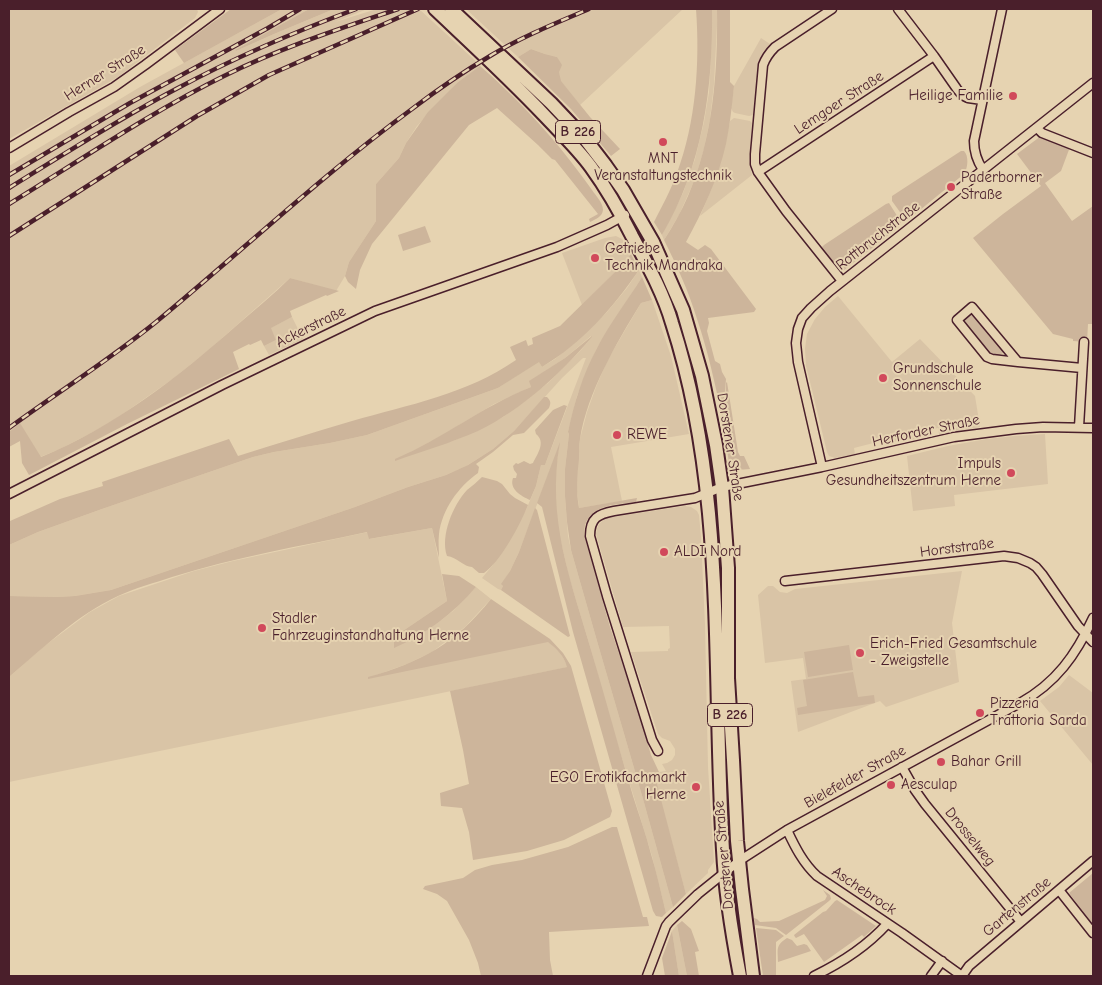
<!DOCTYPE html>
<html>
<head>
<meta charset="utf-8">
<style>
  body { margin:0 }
  #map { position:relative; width:1102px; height:985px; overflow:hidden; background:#e6d3b1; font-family:"Comic Neue",sans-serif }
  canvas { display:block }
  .frame { position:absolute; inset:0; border:10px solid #4a1f2b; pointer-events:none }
</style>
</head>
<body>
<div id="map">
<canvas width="1102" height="985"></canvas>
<div class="frame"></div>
</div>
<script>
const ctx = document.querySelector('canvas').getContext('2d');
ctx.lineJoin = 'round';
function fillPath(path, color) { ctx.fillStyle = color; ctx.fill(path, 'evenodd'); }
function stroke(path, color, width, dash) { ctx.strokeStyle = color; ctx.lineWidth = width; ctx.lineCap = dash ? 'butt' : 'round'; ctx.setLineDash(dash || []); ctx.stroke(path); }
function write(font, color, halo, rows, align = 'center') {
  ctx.font = font + ' "Comic Neue",sans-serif'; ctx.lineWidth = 4; ctx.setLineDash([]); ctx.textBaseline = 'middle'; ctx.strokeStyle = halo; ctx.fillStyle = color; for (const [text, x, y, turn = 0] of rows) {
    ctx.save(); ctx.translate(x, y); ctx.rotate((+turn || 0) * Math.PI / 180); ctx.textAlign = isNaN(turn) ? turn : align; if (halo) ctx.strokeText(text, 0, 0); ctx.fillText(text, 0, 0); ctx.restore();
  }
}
fillPath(new Path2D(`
  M9,9H197L198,12L195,18L118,77L9,139Z
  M282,9H309L235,50L236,51L274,34L334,9H367L335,22L377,9H419L481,66L458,82L417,126L406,143L399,158L376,184V221L349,262L345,276L336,291L290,278L212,347L174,378L117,418L95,431L60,449L40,457L20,424L9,432V166L140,87Z
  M466,9H683L580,105L560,81L557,57L545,54L531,49L518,57Z
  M712,9H717V25L714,84L710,119L704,149L695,179L679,215L664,240L662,235L683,193L695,159L704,122L709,92L711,59Z
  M761,38L770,44L763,52L759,61L753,115L749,116L735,113L733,112L731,108L734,86Z
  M734,118L750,121L752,123L749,161L752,175L700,216L711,190L725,146L730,121Z
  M616,236L622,239L631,254L620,267L582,305L562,253L605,238Z
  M639,270L642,277L597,348L588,368L577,396L568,432L569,434L565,469V496L568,536L571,550L597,641L643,799L673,907L666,913L652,856L606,706L592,653L569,577L562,546L558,530L555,490L556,469L559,446L519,552L510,571L502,584L503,586L501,590L498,589L482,578L492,566L526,510L536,486L541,465H545L586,358H583L562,378L514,431L493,449L468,465L462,468L446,475L408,487L355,507L111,590L75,596L57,597L9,596V545L38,532L102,509L253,457L274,452L330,443L367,435L498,388L539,361L542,367L555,359L573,344L607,312L627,288ZM591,336L592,337L581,350L548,383L520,405L503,417L469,434L453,441L409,453L441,436L494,404L531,387L530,381L565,358Z
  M838,296L892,362L920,339L975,396L980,427L939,434L938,428L915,433L916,439L898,441L886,444L885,440L854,448L855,454L835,458L829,456L827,452L812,390L806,366L805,349L807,334L815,319L825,307Z
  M652,300L671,356L689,434L611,447L622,501L579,508L576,483L580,439L587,412L596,387L607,361L641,303Z
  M292,317L303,339L269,355L264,346L276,340L270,328Z
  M1045,434L1048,484L954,495L955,506L913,511L907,456L948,446L987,439L1015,436Z
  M685,506L691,507L697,511L699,515L701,537L705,625L708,767L714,862L708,870V873L686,894L653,773L666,771L662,764L667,763L672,760L675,755V749L670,741L662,738L658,734L631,652L668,651V649L670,648L669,626L623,627L596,534L597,529L599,524L606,518Z
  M432,528L447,601L394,637H416L439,622L453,611L476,587L491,599L465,627L432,652L407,664L368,678L548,641L560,652L568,667L9,782V677L43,647L90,612L119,596L194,571L233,561L368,532L370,539Z
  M962,571L952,623L959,682L886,707L880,701L798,732L791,681L806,679L803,658L765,663L758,595L768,586H773L780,592L787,593L795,589Z
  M1069,675L1093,693V765L1040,701L1059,687Z
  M677,925L687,976H679L672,931Z`), '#d9c4a6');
fillPath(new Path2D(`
  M231,9H282L184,63L175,50Z
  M309,9H334L274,34L236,51L235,50Z
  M696,9H712C713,89 703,165 662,235L654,222C662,206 671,190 677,173C696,122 700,63 696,9Z
  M717,9H730V82L734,86C732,105 730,125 726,144C718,179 703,211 686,242L698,250L705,245L711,249L756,309L754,312L708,318L709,323L707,331L715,361L720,364L722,372L726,379L723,415L722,416C715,384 708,351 697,319C689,292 677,266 664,240C673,226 681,212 688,196C713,138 718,72 717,9Z
  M531,49L545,54L557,57L562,65L559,72L561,81L590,117L620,149L611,156L571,109L518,57Z
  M480,66C488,73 496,80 503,87C536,118 566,153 592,190C595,195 603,202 603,210C602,217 596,219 590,222L589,219L598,214L555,160L552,159L538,145L497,108L469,125L372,244L360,270L356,289L348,282L345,276L349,262L376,221V184L399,158L406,143L428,112L458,82Z
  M1041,136L1070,147L1061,171L1045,183L1072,221L1093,206V324H1088L1087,342L1073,341V339L1053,334L973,238L1003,214L1041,186L1017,154Z
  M961,151H964C969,156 968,168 964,174L909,219H905L892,201V196Z
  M889,203L901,222L900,226L843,271H841L839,270L823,250L822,247L824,245L886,204Z
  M425,226L431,242L403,251L398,235Z
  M631,254L639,270C613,308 582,343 542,367L539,362L498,388L367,435L330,443L274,452L253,457L102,509L38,532L9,545V520L10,521L60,499L103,486L102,482L229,439L238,456C276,444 314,432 352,421C408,405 467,394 516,360L510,347L526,340L528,346L533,344L532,338L560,326L620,267Z
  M655,263L676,305L694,362L714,461H711L704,418L653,265Z
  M642,277L652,300L641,303C617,342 587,393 580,439C579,446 579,452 579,459C577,476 576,491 579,508L637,498L636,502C614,505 584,504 584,535L610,627L638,710L651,755L659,772L654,773L686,894L673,907L643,799L597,641L571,550L567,522L565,496V469L569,434L568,432C574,403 583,374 597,348C610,323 627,301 642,277Z
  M290,278L339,291L327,296L326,295L290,311L292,317L271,328L276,340L264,346L261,340L250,345L249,344L233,352L239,369L127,424L29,475L22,463L20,441L9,447V432L20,423L41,457C114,427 177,378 236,326C254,310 273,295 290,278Z
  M968,313H972L1004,350L1003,353L996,357L989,355L963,322V319Z
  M592,336V337C560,374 523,409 478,431C451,443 423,451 395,461V459C442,439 483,406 531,387L529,381L565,358Z
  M727,382L738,452L740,456H744L750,469C742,470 734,470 729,463L723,422L725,419L726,383Z
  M544,397H547C551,401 551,403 549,408L524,433L513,435L493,452L476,464L479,467L478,473C458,487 442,510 439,534C438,542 439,550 439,558L432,528L369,539L367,532C302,546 235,557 172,577C154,583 135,588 118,596C77,615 43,648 9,677V596L57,597L75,596L111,590L355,507L408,487L446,475L468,465L493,449L514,431Z
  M564,405L567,406L545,465H541L536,486L530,500C521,496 509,489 513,478H516L517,474L514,470L513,466L516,463L518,464L524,461L530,464L533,463C538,453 546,442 536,434L535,430L553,410Z
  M560,442C546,520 571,580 592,653C606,701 619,748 633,796C639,815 646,834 651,854C657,873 661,893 666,913L662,917L656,916L653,911L573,632L542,507L537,503Z
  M482,477L497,481L502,484L510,494L515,498L528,505C520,525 501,561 484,573H479L472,567C464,567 457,557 447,556C440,536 453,505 467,490C472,486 477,482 482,477Z
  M535,508L537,510L570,636L568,637L501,590L503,586L501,584L510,571L519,552Z
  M442,574L459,576L476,587C453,614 426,634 394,648V637L447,601Z
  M491,599L550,639L563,653L571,666L612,811L610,817L564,840L527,851L473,860L469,832L462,808L441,806L440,793L469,784L463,750L450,691L567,667C564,656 557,649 548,642L368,679V677C422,662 456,643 491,599Z
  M849,645L853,670L808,677L804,652Z
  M853,672L858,697L874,695L875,703L798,715L797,708L807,706L803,680Z
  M612,827H617L643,917H647L649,926L549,932L550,960L553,976H481L478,963L469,940L447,901L437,894L423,889L425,886L463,878L475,870L492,865L522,860L568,847Z
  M1093,873V925L1069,893Z
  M823,890L830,895L831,899L829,901L786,935L776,928L755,925L754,918L757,919L760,922L779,921L825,900L827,896Z
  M837,900L876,926L864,937L862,935L824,962L804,934L796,938L795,937L794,935L823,912L826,911L835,901Z
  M682,921L691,929L699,951L695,952L699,976H687L677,925Z
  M756,928L776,930L784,936L776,942V976H763Z
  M672,931L679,976H665L662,958Z
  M787,938L792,940L797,946L804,944L807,945L811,951L778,962C778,949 775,946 787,938Z`), '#cdb59b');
const street = new Path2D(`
  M832,9L775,47C769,53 766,57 763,65L755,154V164L758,172L786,211L842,281
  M898,9L934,56L957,89L962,95L968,98L982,100
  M1037,128L1042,133L1093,153
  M9,148L69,112L114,87L145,65L220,9
  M983,170C977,161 974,152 974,141L1002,9
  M758,172L934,56
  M1018,362L992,359L987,357L957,320L972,307L1018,362L1082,368
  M1079,427L1084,342
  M822,467L798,362L796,343L798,329L802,318L811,308L830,291L1093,83
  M9,494L222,385L375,311L557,247L607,225L625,215
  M785,581L1004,556L1018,558L1030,563L1036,567L1042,574L1078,626L1093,642
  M658,751L652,740L607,596L590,536C590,518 598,514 614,511L695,498L722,487L822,467L954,437L1016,429L1043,427L1093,428
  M902,767L915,790L925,804L1021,922
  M787,830C795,847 803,863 817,876L902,933L962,976
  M1059,890L1093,933
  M647,976L666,926L669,922L698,894L739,861L787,830L1020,703C1056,683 1076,655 1093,618
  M814,976C841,963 867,946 887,924
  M931,976L942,961
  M962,976L969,966L1093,861`);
const primary = new Path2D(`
  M435,9C472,44 510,79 545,116C561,133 578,149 591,167C607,189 620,212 632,236C647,264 663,292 672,323C727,493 712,674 723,850C725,892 732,934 740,976
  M451,9L551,103L586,140L606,166L623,190L653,242L683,310L702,376L716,445L722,487L728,568V678L733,760L737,841L742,889L753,976`);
stroke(street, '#4a1f2b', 11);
stroke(primary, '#4a1f2b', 16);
stroke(street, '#e6d3b1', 8);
stroke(primary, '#e6d3b1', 12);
const rail = new Path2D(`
  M9,175L130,103L268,28L300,9
  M9,188C64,154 119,119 176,89C234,58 294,32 356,9
  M9,204C79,161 151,112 224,76C280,48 339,29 398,9
  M9,236L197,116L269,75L418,9
  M9,428C58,392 109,360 156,322C242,251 322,175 412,109C437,90 463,72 490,56C521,37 556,23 589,9`);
stroke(rail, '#4a1f2b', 4.5);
stroke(rail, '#e6d3b1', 2.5, [8]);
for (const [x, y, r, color] of [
  [1013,96,5,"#d1495b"],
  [663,142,5,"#d1495b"],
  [951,187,5,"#d1495b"],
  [595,258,5,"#d1495b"],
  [883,378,5,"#d1495b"],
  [617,435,5,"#d1495b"],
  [1011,473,5,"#d1495b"],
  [664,552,5,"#d1495b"],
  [262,628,5,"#d1495b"],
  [860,653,5,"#d1495b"],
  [980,713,5,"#d1495b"],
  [941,762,5,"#d1495b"],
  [891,785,5,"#d1495b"],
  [696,787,5,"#d1495b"]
]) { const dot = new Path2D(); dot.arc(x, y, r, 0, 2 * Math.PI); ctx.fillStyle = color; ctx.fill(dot); stroke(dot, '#e6d3b1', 2); }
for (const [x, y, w] of [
  [578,132,45],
  [730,715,45]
]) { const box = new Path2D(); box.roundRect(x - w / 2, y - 11.5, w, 23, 4); ctx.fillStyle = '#e6d3b1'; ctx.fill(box); stroke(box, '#4a1f2b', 1); }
write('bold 14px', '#4a1f2b', null, [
  ["B 226",578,132],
  ["B 226",730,715]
]);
write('15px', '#4a1f2b', '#e6d3b1', [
  ["Herner Straße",105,73,-32],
  ["Lemgoer Straße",839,103,-33],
  ["Rottbruchstraße",878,236,-38],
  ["Ackerstraße",311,327,-26],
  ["Herforder Straße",926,431,-12],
  ["Dorstener Straße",730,447,81],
  ["Horststraße",957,548,-7],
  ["Bielefelder Straße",855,777,-29],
  ["Drosselweg",970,837,51],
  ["Dorstener Straße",724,855,-95],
  ["Aschebrock",864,891,34],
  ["Gartenstraße",1017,907,-40]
]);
write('15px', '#4a1f2b', '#e6d3b1', [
  ["Heilige Familie",1003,96,"right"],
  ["MNT",663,159,"center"],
  ["Veranstaltungstechnik",663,176,"center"],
  ["Paderborner",961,178],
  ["Straße",961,195],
  ["Getriebe",605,249],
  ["Technik Mandraka",605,266],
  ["Grundschule",893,369],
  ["Sonnenschule",893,386],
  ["REWE",627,435],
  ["Impuls",1001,464,"right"],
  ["Gesundheitszentrum Herne",1001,481,"right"],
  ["ALDI Nord",674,552],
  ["Stadler",272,619],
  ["Fahrzeuginstandhaltung Herne",272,636],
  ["Erich-Fried Gesamtschule",870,644],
  ["- Zweigstelle",870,661],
  ["Pizzeria",990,704],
  ["Trattoria Sarda",990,721],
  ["Bahar Grill",951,762],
  ["EGO Erotikfachmarkt",686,778,"right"],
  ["Herne",686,795,"right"],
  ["Aesculap",901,785]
], 'left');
</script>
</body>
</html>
